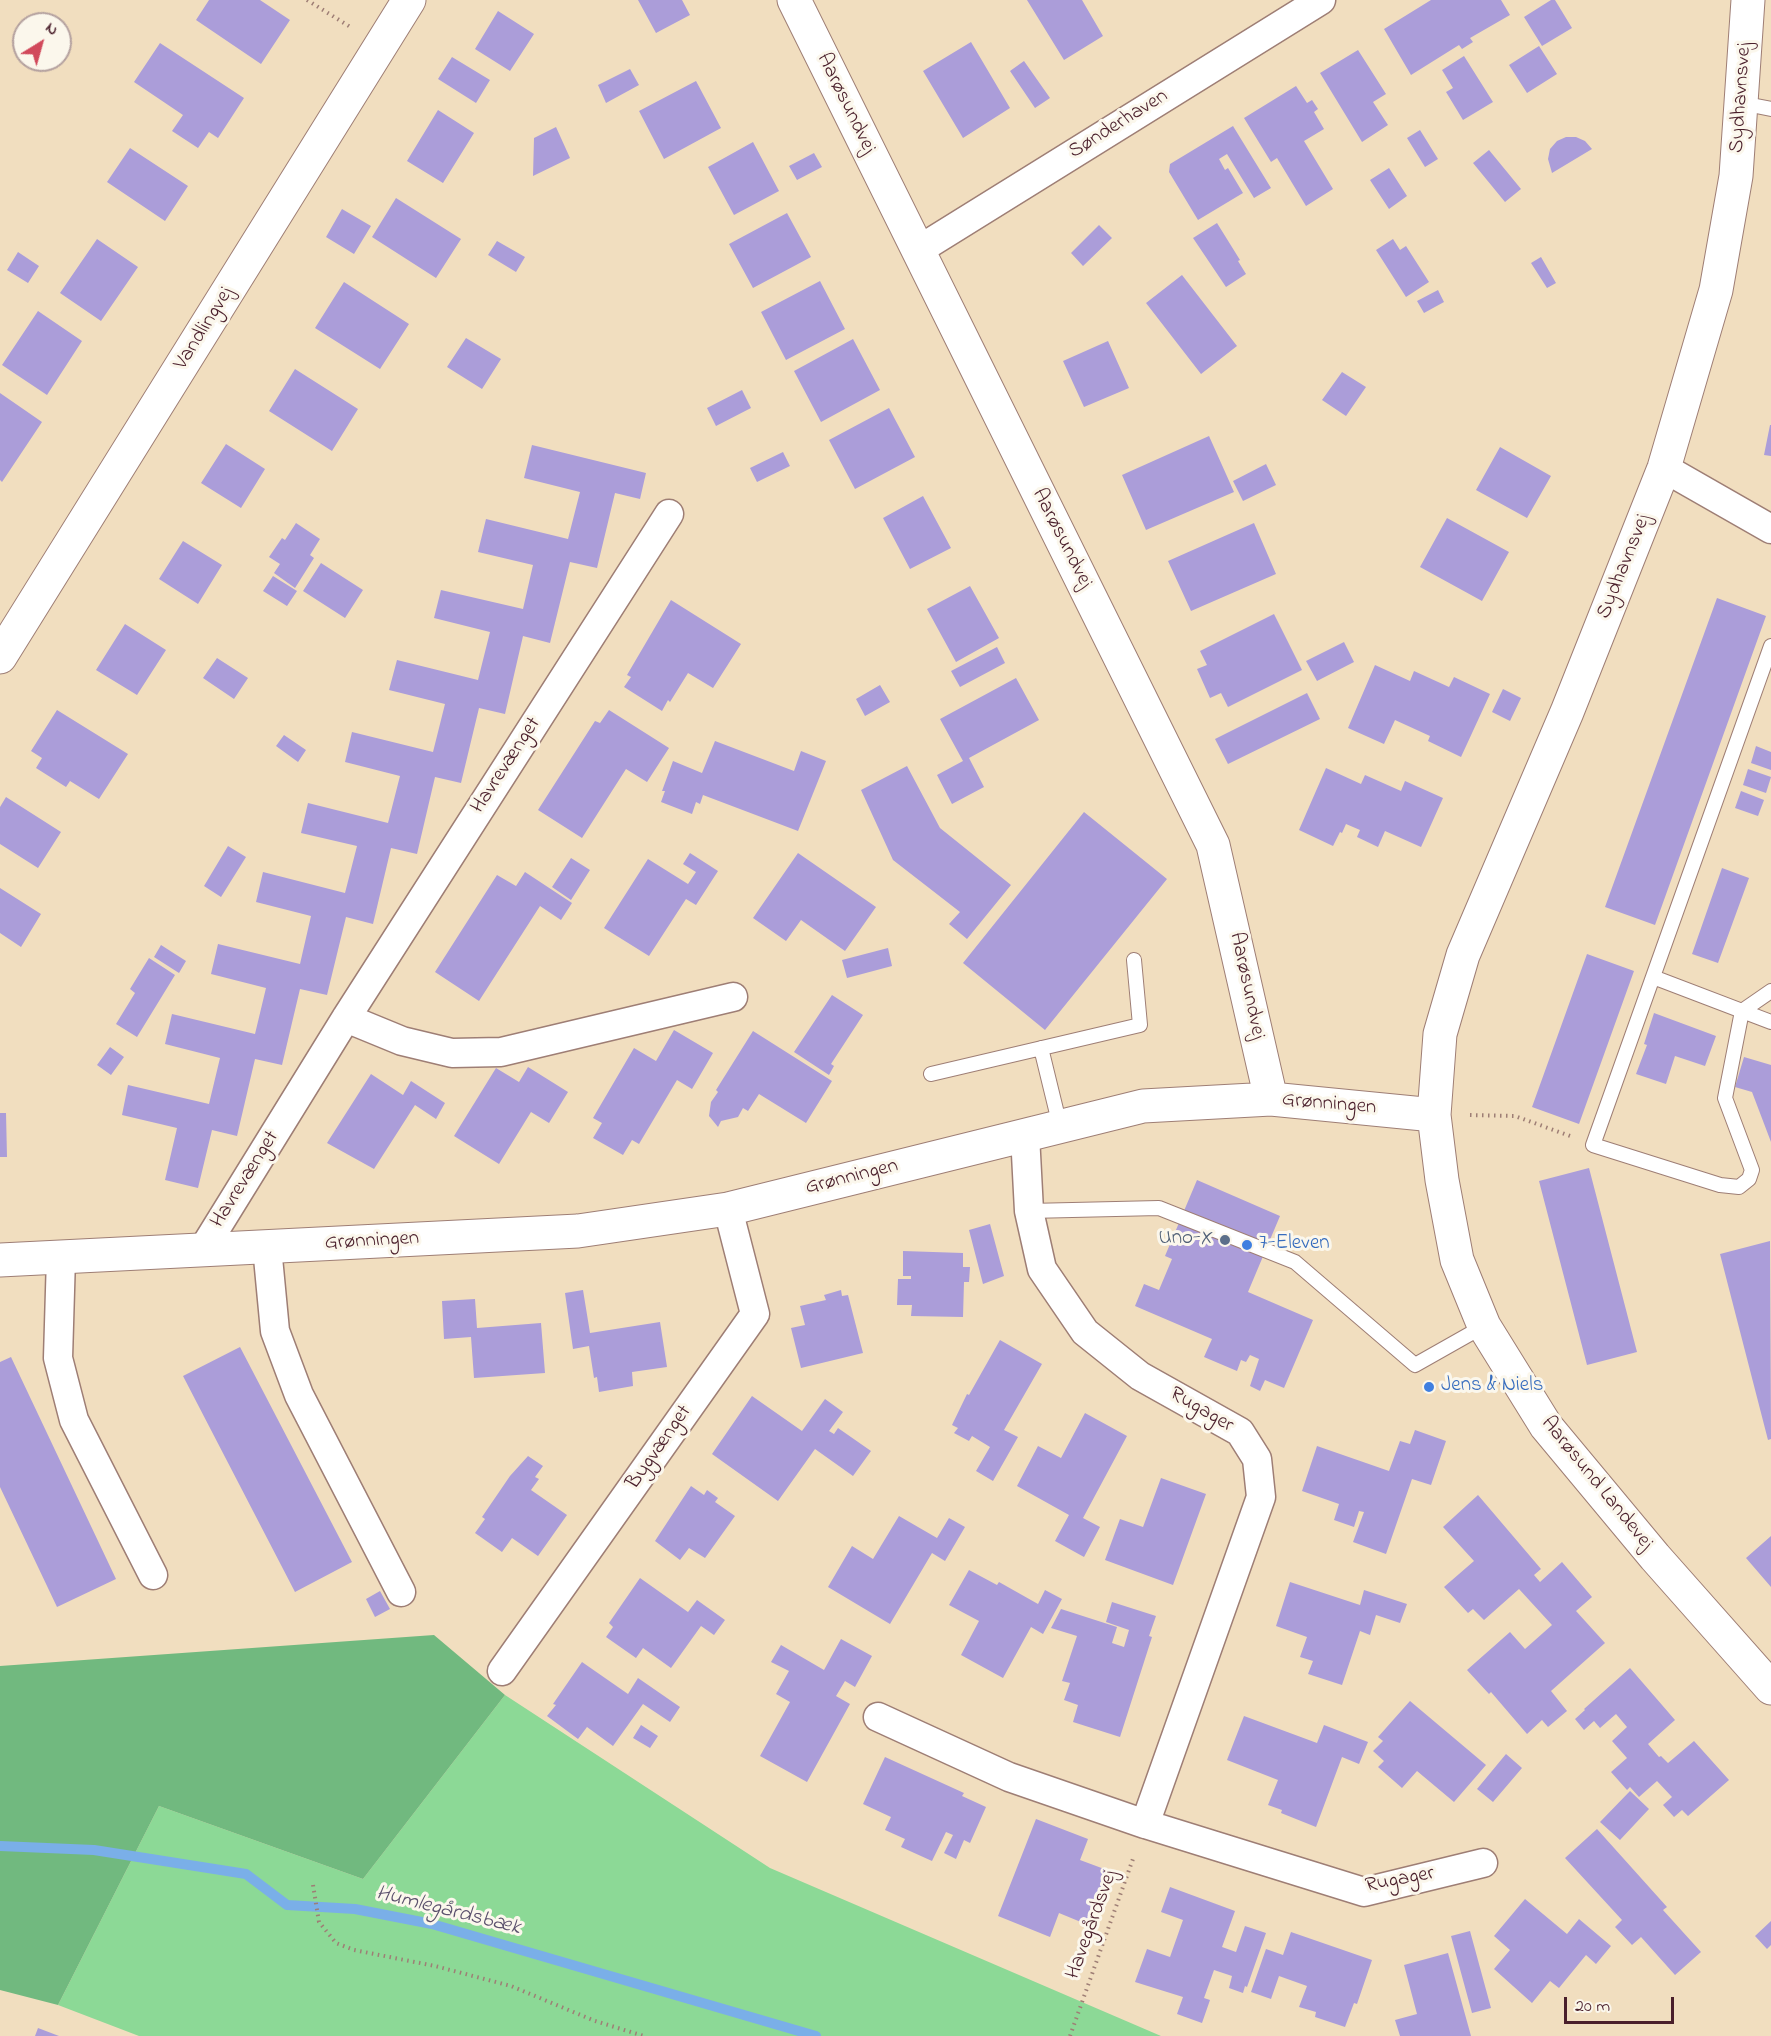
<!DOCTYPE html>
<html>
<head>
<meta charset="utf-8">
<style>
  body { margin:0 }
  #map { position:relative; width:1771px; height:2036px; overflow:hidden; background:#f1debf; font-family:"Indie Flower",sans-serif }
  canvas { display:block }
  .north { position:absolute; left:12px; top:12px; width:60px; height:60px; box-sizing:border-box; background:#fbf7ec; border:2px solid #b4a19f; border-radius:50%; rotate:37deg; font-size:16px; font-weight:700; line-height:24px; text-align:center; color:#4a1f2b }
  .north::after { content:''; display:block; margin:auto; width:21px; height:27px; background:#d1495b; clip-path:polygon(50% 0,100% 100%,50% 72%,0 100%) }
  .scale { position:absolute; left:1564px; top:1997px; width:110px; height:27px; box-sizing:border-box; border:3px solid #4a1f2b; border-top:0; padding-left:8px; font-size:18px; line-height:21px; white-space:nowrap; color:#4a1f2b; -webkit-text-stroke:4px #fbf7ec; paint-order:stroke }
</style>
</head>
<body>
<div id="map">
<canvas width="1771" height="2036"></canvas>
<div class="north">N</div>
<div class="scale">20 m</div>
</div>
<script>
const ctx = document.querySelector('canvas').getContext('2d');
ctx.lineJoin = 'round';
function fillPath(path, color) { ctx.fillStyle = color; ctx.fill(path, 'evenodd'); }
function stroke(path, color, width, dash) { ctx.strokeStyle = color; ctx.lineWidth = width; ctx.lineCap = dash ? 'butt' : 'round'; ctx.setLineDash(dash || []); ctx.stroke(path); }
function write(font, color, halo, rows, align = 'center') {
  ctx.font = font + ' "Indie Flower",sans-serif'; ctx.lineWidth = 6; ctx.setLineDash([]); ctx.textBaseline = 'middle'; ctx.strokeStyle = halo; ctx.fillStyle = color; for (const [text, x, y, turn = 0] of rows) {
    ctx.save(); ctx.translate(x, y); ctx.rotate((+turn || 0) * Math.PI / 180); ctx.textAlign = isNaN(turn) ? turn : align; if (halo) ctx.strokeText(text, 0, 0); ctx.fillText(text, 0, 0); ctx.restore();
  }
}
fillPath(new Path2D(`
  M505,1695L770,1868L1161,2036H139L58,2005L159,1806L363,1879Z`), '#8cd996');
fillPath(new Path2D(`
  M434,1635L505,1695L363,1879L159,1806L58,2005L0,1990V1666Z`), '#71b97f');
stroke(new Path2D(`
  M0,1846L94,1850L246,1874L287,1905L355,1909L432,1924L816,2036`), '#7aafe8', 10);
fillPath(new Path2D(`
  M209,0H260L290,20L261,64L196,20Z
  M638,0H682L690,15L656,33Z
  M1027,0H1082L1103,36L1064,60Z
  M1431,0H1501L1510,15L1470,38L1473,42L1462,49L1459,45L1411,75L1384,29Z
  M1551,0H1555L1572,28L1542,46L1524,17Z
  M498,11L534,34L510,71L475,49Z
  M971,42L1010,108L963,138L923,71Z
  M160,43L244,98L218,138L209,132L198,148L172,131L183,115L134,82Z
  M1539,46L1557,74L1527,93L1509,65Z
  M1358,50L1386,94L1373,102L1388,125L1362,142L1320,73Z
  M1464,56L1493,102L1463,120L1446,92L1453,88L1442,70Z
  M452,57L490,80L476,103L438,79Z
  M1024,61L1050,98L1035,108L1010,71Z
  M630,69L639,85L606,103L598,85Z
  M696,81L721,128L664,159L639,111Z
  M1296,86L1307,103L1312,100L1318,109L1314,112L1324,129L1304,141L1333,189L1306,206L1277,158L1271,162L1244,118Z
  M438,110L474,133L443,183L407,161Z
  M1233,126L1271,188L1254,198L1227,154L1219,159L1225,170L1228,168L1243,193L1198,220L1169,172L1170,164Z
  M556,127L570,158L533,176L534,138Z
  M1420,130L1438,159L1425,167L1407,138Z
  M1566,137H1576L1585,141L1592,149L1552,173L1548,159L1550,149L1557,141Z
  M753,142L779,191L734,215L708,167Z
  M130,148L188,186L165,221L107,182Z
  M1489,150L1521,189L1505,202L1473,163Z
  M814,153L822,167L797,180L789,166Z
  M1389,168L1407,196L1389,209L1370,180Z
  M396,198L461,239L436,278L372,237Z
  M342,209L371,226L354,254L326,237Z
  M787,213L811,257L753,288L729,244Z
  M1217,223L1240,260L1238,261L1246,274L1226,287L1193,238Z
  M1099,225L1112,238L1083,266L1071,253Z
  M97,239L138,267L101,321L60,293Z
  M1393,239L1400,250L1406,246L1429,282L1406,297L1376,250Z
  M497,241L525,257L516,272L488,255Z
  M18,252L39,266L28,283L7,270Z
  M1541,257L1556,283L1547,288L1531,263Z
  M1182,275L1237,346L1201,374L1146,303Z
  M820,281L845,329L786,360L761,312Z
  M344,282L409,324L380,369L315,328Z
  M1438,290L1444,302L1424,313L1417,301Z
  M38,311L82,341L47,395L2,365Z
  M466,338L501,359L482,389L447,367Z
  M853,339L880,390L821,422L794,371Z
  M1108,341L1129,388L1084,407L1063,361Z
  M295,369L358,409L332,451L269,411Z
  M1342,372L1366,387L1346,416L1322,400Z
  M742,390L751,408L716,426L707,408Z
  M0,393L42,422L2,482L0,480Z
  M889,408L915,457L855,489L829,440Z
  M1770,425H1771V456L1764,455Z
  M1209,436L1234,492L1146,530L1122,475Z
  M226,444L265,469L241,508L201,483Z
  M532,445L646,473L640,499L615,493L597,568L570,562L550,643L523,636L505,714L479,708L461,783L435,777L417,854L391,848L373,924L346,917L327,995L300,989L282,1065L255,1059L237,1136L212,1130L198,1188L165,1180L177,1128L122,1115L128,1085L209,1104L220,1058L165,1044L172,1014L255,1034L266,988L211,974L218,944L300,964L311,916L256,902L263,872L345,893L357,846L301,833L308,803L388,823L400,776L345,762L352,732L433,752L445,704L389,690L397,660L478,680L490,632L434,618L441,590L523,609L533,565L478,552L486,519L568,539L580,492L524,478Z
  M1500,447L1551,476L1527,518L1476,490Z
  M783,452L790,466L757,482L750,468Z
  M1266,464L1276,485L1243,501L1233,481Z
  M923,496L951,548L910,569L883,518Z
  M1447,518L1509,552L1482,601L1420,567Z
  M296,523L320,539L310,555L314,558L295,588L274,573L280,564L269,557L282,538L285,540Z
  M1254,523L1276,574L1191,611L1168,561Z
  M183,541L222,565L198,604L159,579Z
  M321,563L363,590L345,618L303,591Z
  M273,576L297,591L287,606L263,591Z
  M970,586L999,638L956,662L927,609Z
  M1717,598L1766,616L1655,925L1605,907Z
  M671,600L741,644L713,688L688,673L670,702L668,700L662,711L624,687L631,677L627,675Z
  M1274,614L1302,670L1228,707L1221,693L1210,698L1197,669L1207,665L1200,651Z
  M125,624L166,650L137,695L96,670Z
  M1344,642L1354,662L1317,681L1306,661Z
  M997,647L1005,663L960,687L951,671Z
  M217,658L248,678L234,699L203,678Z
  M1375,665L1410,681L1414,671L1449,687L1454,677L1490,694L1461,757L1428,741L1430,736L1395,720L1384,744L1348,728Z
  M1016,678L1039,720L969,758L984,787L952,804L937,775L963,761L940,719Z
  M880,685L890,702L865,716L856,699Z
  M1503,689L1521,698L1510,721L1492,712Z
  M1307,693L1320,719L1228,764L1215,739Z
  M57,710L128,754L99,799L70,781L66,787L36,768L42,758L31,751Z
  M609,710L669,748L647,782L626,769L582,838L538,810L595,721L600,723Z
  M284,735L306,750L298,762L276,746Z
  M715,741L794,771L801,751L826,761L798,831L703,795L700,804L696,802L692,814L661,802L665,791H662L673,761L702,773Z
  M1756,746L1771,752V770L1751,763Z
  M907,766L940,828L1011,885L967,939L949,924L960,912L893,860L861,790Z
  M1326,768L1361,784L1365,775L1401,791L1405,781L1443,798L1421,847L1385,831L1378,847L1357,837L1360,830L1346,824L1342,833L1340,832L1333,846L1299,830Z
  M1748,769L1771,777L1766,793L1743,785Z
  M1741,791L1764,800L1758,816L1735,808Z
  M6,797L61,832L38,868L0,844V807Z
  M1084,812L1167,879L1045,1030L963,963Z
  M228,846L246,857L221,897L204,886Z
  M690,853L718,871L696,905L686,899L649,956L604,928L648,859L688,884L696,872L683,864Z
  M798,853L876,907L845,951L801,920L786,941L753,918Z
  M571,858L590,870L571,900L552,887Z
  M1722,868L1749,878L1718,963L1692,954Z
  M525,872L572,903L561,920L540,906L479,1001L435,972L497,875L516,886Z
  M0,888L41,914L21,947L0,933Z
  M161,945L186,961L179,973L154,957Z
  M888,948L892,966L847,978L842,960Z
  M1587,954L1634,971L1579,1124L1532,1107Z
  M149,958L175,975L137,1037L116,1024L135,993L130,989Z
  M832,995L863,1015L831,1064L834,1066L829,1075L794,1052Z
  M1654,1013L1716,1036L1705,1066L1675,1056L1666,1084L1636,1074L1647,1045L1644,1044Z
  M674,1030L713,1053L692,1089L677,1080L639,1144L632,1140L623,1155L593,1138L602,1123L593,1118L634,1048L656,1061Z
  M753,1031L832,1081L806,1123L759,1094L748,1111L743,1108L738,1117L721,1121L718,1127L709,1116L711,1102L718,1092L716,1090Z
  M110,1047L124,1057L111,1075L97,1065Z
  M1744,1057L1771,1065V1142L1752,1092L1735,1087Z
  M528,1067L568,1092L549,1123L531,1112L499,1164L454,1136L496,1068L519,1082Z
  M371,1074L403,1095L411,1081L445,1103L436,1119L415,1105L374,1169L327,1143Z
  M0,1113H6L7,1157H0Z
  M1589,1168L1637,1352L1587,1365L1539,1181Z
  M1197,1180L1280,1216L1248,1292L1313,1320L1284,1388L1265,1380L1260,1391L1250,1386L1259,1359L1250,1355L1246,1362L1241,1360L1237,1371L1204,1357L1212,1339L1135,1306L1144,1284L1159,1290L1172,1259L1165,1256Z
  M990,1224L1004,1276L983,1284L969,1230Z
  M1770,1241L1771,1439L1768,1440L1720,1254Z
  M903,1251L963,1253V1267H970L969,1282H964L963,1317L911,1316L912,1305H897L898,1279H911V1276H903Z
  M583,1290L590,1333L660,1322L667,1367L632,1372L633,1386L599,1392L597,1377L594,1378L589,1346L573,1349L565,1293Z
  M841,1290L842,1296L848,1295L863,1353L801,1368L791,1328L805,1325L800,1306L826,1300L824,1295Z
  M475,1299L477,1328L541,1323L545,1373L474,1378L471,1337L444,1339L442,1301Z
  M1000,1340L1042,1364L1004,1430L1018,1437L993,1481L976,1471L990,1447L972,1436L969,1441L954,1433L958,1428L952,1425L967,1394L969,1395Z
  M240,1347L352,1562L295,1592L183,1376Z
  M11,1357L116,1579L57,1607L0,1487V1362Z
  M752,1396L802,1431L825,1399L843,1412L829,1431L834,1434L838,1428L871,1451L853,1476L815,1449L778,1501L712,1454Z
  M1085,1413L1127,1436L1083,1518L1100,1527L1084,1557L1055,1541L1069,1515L1017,1486L1038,1446L1061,1458Z
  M1415,1430L1446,1441L1431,1485L1412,1479L1386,1554L1353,1542L1364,1512L1359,1511L1354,1527L1334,1520L1339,1504L1302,1491L1317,1446L1389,1471L1400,1441L1410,1444Z
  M528,1456L543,1466L535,1477L539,1479L531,1490L567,1515L538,1556L512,1538L502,1552L475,1533L485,1519L482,1517L510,1476Z
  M1161,1478L1206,1494L1173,1585L1105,1560L1120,1519L1143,1527Z
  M691,1486L704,1495L707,1490L718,1498L715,1502L735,1516L705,1558L689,1548L680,1560L655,1541Z
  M1478,1495L1541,1569L1534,1575L1540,1582L1562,1562L1592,1597L1576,1611L1605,1643L1551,1691L1567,1711L1548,1727L1542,1720L1527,1734L1491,1692L1489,1694L1467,1670L1510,1632L1525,1649L1552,1625L1519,1589L1484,1620L1473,1609L1468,1613L1444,1587L1474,1561L1443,1527Z
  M899,1516L937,1538L949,1518L965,1527L945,1561L932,1553L890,1624L828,1587L852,1546L873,1559Z
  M1771,1536V1587L1746,1558Z
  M969,1570L997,1585L999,1582L1038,1604L1045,1590L1062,1599L1043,1634L1031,1627L1003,1678L961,1655L979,1621L949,1605Z
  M640,1578L688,1612L697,1600L725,1620L714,1635L701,1626L671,1668L643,1648L636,1658L606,1637L613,1627L609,1623Z
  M1290,1582L1360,1605L1364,1590L1407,1604L1400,1623L1376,1615L1370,1635L1360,1631L1342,1685L1308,1674L1313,1661L1300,1657L1307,1637L1276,1626Z
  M380,1591L390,1609L375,1617L366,1599Z
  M1112,1602L1156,1616L1149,1636L1152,1637L1120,1737L1073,1722L1078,1705L1064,1700L1070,1683L1062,1681L1077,1636L1051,1628L1061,1609L1117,1627L1112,1643L1124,1647L1129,1630L1106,1622Z
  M841,1639L872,1656L855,1687L845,1681L836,1696L850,1704L807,1782L760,1756L790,1702L776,1694L789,1671L771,1662L781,1645L824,1670Z
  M582,1662L628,1694L638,1678L680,1707L670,1722L643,1704L613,1746L587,1727L578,1739L547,1716L556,1705L553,1704Z
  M1630,1668L1675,1720L1648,1744L1659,1757L1661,1756L1668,1763L1694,1741L1729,1780L1688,1816L1682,1810L1674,1817L1663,1805L1672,1797L1657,1781L1639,1797L1630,1787L1627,1790L1611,1772L1627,1758L1612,1741L1627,1727L1616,1714L1600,1728L1594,1721L1584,1730L1575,1719L1585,1710L1584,1709Z
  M1410,1701L1486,1765L1454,1802L1417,1771L1402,1788L1378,1767L1384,1761L1373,1751L1383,1741L1378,1737Z
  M1244,1716L1317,1743L1324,1725L1368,1742L1359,1764L1342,1757L1316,1827L1281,1813L1282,1810L1268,1805L1278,1780L1227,1760Z
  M641,1725L658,1736L650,1748L633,1738Z
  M1506,1754L1522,1768L1493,1802L1477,1789Z
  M885,1757L964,1793L962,1796L986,1807L970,1843L964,1840L956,1859L944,1853L953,1835L946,1832L932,1861L901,1847L905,1839L885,1830L891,1817L863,1804Z
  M1630,1791L1649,1809L1620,1840L1600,1822Z
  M1036,1819L1088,1839L1080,1860L1115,1873L1093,1927L1059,1913L1050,1937L998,1916Z
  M1597,1829L1667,1907L1663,1910L1701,1952L1675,1975L1641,1937L1632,1945L1615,1927L1622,1920L1565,1858Z
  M1170,1887L1235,1911L1222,1947L1236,1952L1245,1926L1266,1933L1247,1987L1245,1986L1243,1993L1229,1988L1232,1976L1214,1970L1204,1998L1210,2000L1202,2023L1177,2014L1183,1997L1135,1982L1147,1949L1170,1957L1183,1920L1161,1912Z
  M1525,1899L1567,1934L1579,1919L1611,1946L1596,1964L1586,1955L1559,1988L1550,1981L1532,2003L1494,1969L1510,1950L1494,1936Z
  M1771,1921V1945L1767,1949L1755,1936Z
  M1470,1931L1491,2008L1472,2013L1451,1936Z
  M1291,1932L1372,1960L1357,2004L1354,2003L1345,2027L1315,2017L1316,2012L1299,2007L1307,1986L1279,1976L1271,1999L1251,1992L1266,1949L1283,1955Z
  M1448,1953L1471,2036H1400L1395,2020L1417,2014L1404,1965Z
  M38,2028L59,2036H35Z`), '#ab9dd9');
const service = new Path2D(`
  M1741,103L1771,109
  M1771,646L1593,1145L1720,1185L1739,1187L1749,1179L1752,1170L1725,1098L1742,1011L1771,991
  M1653,977L1771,1022
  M1041,1048L1060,1126
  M931,1074L1140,1025L1134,960
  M1029,1211L1159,1208L1295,1262L1415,1365L1484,1326`);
const minor = new Path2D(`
  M917,251L1321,0
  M1664,468L1771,529
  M346,1018L402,1041L452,1053L501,1052L733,997
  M1025,1135L1029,1211L1042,1269L1085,1332L1140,1376L1240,1432L1257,1459L1261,1497L1145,1824
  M267,1247L275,1331L299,1395L401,1592
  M202,1251L346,1018L669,514
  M61,1257L58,1358L74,1420L153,1575
  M502,1671L755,1314L728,1209
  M878,1717L1009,1777L1145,1824L1364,1892L1483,1863`);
const tertiary = new Path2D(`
  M794,0L1213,845L1271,1099
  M1748,0L1736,176L1716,290L1664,468L1567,712L1463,955L1440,1034L1434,1115L1442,1180L1457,1260L1484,1326L1546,1426L1655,1557L1771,1688
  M0,657L409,0
  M0,1260L578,1231L728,1209L1143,1106L1271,1099L1434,1115`);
stroke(service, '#9e7e75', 16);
stroke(minor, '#9e7e75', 31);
stroke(tertiary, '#9e7e75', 35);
stroke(new Path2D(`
  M307,0L352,28
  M1470,1115L1515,1116L1570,1136
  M313,1885L319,1922L336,1943L354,1950L435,1966L511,1986L595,2021L644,2036
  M1070,2036L1134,1856`), '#9e7e75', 4, [1.5, 4.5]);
stroke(service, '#fff', 14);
stroke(minor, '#fff', 28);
stroke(tertiary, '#fff', 33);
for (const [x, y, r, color] of [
  [1225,1240,6,"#5c6f8a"],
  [1247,1245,6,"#3f7fe0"],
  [1429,1387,6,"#3f7fe0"]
]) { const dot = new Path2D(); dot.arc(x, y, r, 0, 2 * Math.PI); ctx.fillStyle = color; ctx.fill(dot); stroke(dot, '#fbf7ec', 2); }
write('21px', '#4a1f2b', '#fbf7ec', [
  ["Sydhavnsvej",1742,98,-86],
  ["Aarøsundvej",845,104,64],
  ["Sønderhaven",1119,125,-32],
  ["Vandlingvej",205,329,-58],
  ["Aarøsundvej",1061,539,63],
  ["Sydhavnsvej",1625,567,-68],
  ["Havrevænget",507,766,-57],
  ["Aarøsundvej",1246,986,78],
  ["Grønningen",1329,1105,5],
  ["Grønningen",852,1178,-14],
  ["Havrevænget",246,1180,-58],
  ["Grønningen",372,1242,-3],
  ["Rugager",1201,1411,30],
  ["Bygvænget",660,1448,-55],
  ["Aarøsund Landevej",1596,1484,51],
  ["Rugager",1400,1881,-11],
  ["Havegårdsvej",1093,1925,-70]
]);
write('21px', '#4e5e75', '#fbf7ec', [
  ["Uno-X",1213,1240]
], 'right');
write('21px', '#366cbe', '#fbf7ec', [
  ["7-Eleven",1259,1245],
  ["Jens & Niels",1441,1387]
], 'left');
write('italic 22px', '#5b516d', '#fbf7ec', [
  ["Humlegårdsbæk",448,1912,14]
]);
</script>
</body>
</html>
